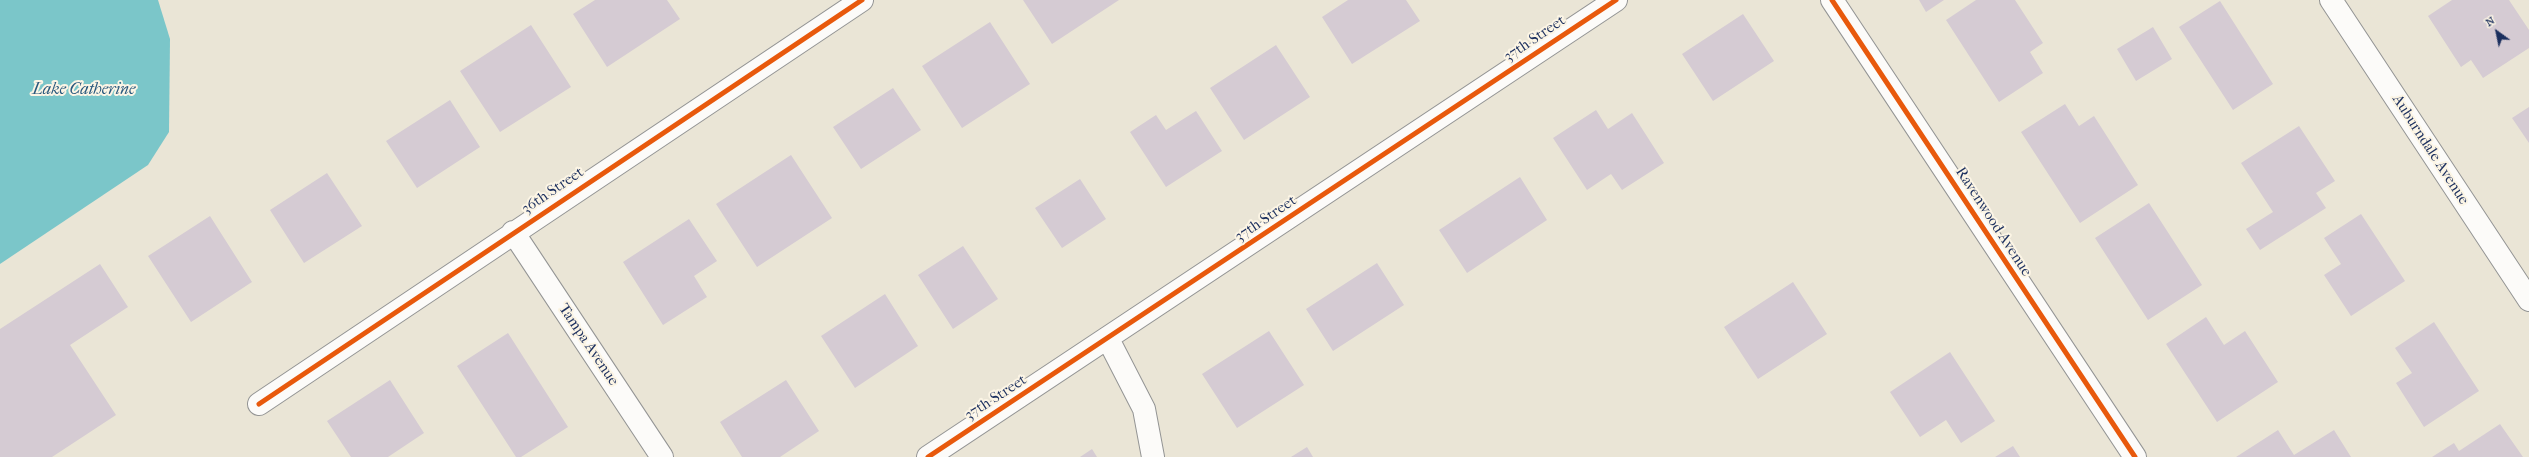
<!DOCTYPE html>
<html>
<head>
<meta charset="utf-8">
<style>
  body { margin:0 }
  #map { position:relative; width:2529px; height:457px; overflow:hidden; background:#eae5d6; font-family:"IM FELL French Canon",serif }
  canvas { display:block }
  .north { position:absolute; left:2477px; top:12px; width:40px; height:40px; -webkit-text-stroke:3px #fcf5e5; paint-order:stroke; rotate:327deg; font-size:11px; font-weight:700; line-height:16px; text-align:center; color:#1b2f5e }
  .north::after { content:''; display:block; margin:auto; width:14px; height:18px; background:#1b2f5e; clip-path:polygon(50% 0,100% 100%,50% 72%,0 100%) }
</style>
</head>
<body>
<div id="map">
<canvas width="2529" height="457"></canvas>
<div class="north">N</div>
</div>
<script>
const ctx = document.querySelector('canvas').getContext('2d');
ctx.lineJoin = 'round';
function fillPath(path, color) { ctx.fillStyle = color; ctx.fill(path, 'evenodd'); }
function stroke(path, color, width, dash) { ctx.strokeStyle = color; ctx.lineWidth = width; ctx.lineCap = dash ? 'butt' : 'round'; ctx.setLineDash(dash || []); ctx.stroke(path); }
function write(font, color, halo, rows, align = 'center') {
  ctx.font = font + ' "IM FELL French Canon",serif'; ctx.lineWidth = 4; ctx.setLineDash([]); ctx.textBaseline = 'middle'; ctx.strokeStyle = halo; ctx.fillStyle = color; for (const [text, x, y, turn = 0] of rows) {
    ctx.save(); ctx.translate(x, y); ctx.rotate((+turn || 0) * Math.PI / 180); ctx.textAlign = isNaN(turn) ? turn : align; if (halo) ctx.strokeText(text, 0, 0); ctx.fillText(text, 0, 0); ctx.restore();
  }
}
fillPath(new Path2D(`
  M0,0H158L170,39L169,132L148,165L0,264Z`), '#7bc6c9');
fillPath(new Path2D(`
  M595,0H667L680,19L607,67L573,14Z
  M1023,0H1119L1052,44Z
  M1348,0H1406L1420,21L1352,64L1322,17Z
  M1919,0H1944L1926,12Z
  M1976,0H2015L2043,43L2030,52L2043,73L1999,102L1946,20Z
  M2452,0H2509L2529,30V48L2483,78L2471,60L2461,67L2428,16Z
  M2220,1L2273,84L2233,110L2179,27Z
  M1743,14L1774,61L1713,101L1682,54Z
  M990,22L1030,84L962,128L922,66Z
  M531,25L571,87L500,132L460,71Z
  M2153,27L2172,59L2136,81L2117,49Z
  M1276,45L1310,97L1244,140L1210,88Z
  M893,88L921,130L861,169L833,127Z
  M450,100L480,147L417,188L386,141Z
  M2065,104L2079,126L2094,116L2138,185L2080,223L2021,132Z
  M2529,107V143L2512,118Z
  M1596,110L1608,129L1632,113L1664,163L1622,190L1611,174L1587,190L1553,138Z
  M1196,111L1222,151L1166,187L1130,132L1156,115L1166,130Z
  M2299,126L2335,181L2316,193L2326,208L2260,250L2246,229L2273,212L2241,163Z
  M791,155L832,218L757,267L716,204Z
  M327,173L362,226L304,263L270,210Z
  M1520,177L1547,220L1467,273L1439,230Z
  M1080,179L1106,219L1062,248L1035,208Z
  M2149,203L2202,285L2148,320L2095,238Z
  M2361,214L2405,281L2351,316L2324,275L2341,264L2324,238Z
  M210,216L252,282L191,322L148,256Z
  M689,219L717,261L694,276L707,297L663,325L623,262Z
  M963,246L998,299L953,329L918,275Z
  M1377,263L1404,305L1333,351L1306,309Z
  M100,264L128,307L70,345L116,415L52,457H0V329Z
  M1793,282L1827,334L1758,379L1724,327Z
  M885,294L918,346L855,388L821,336Z
  M2206,317L2224,345L2245,331L2278,382L2217,422L2166,344Z
  M2434,322L2479,391L2424,427L2396,383L2412,373L2395,348Z
  M1269,331L1304,385L1237,428L1202,374Z
  M508,333L568,427L521,457H516L457,366Z
  M1950,352L1995,421L1961,443L1946,420L1920,437L1890,392Z
  M390,380L424,433L388,457H351L327,421Z
  M786,380L819,431L780,457H742L720,422Z
  M2500,424L2523,457H2432L2454,443L2459,451Z
  M2278,430L2294,455L2334,430L2351,457H2236Z
  M2013,446L2020,457H1995Z
  M1307,447L1313,457H1291Z
  M1092,449L1097,457H1080Z`), '#d5cbd3');
const minor = new Path2D(`
  M1832,0L2135,457
  M2331,0L2529,300
  M513,232L662,457
  M1108,339L1144,409L1153,457
  M259,404L862,0
  M928,457L1616,0`);
stroke(minor, '#939494', 24);
stroke(minor, '#fcfbf9', 22);
stroke(new Path2D(`
  M1832,0L2135,457
  M259,404L862,0
  M928,457L1616,0`), '#e8590c', 5);
write('15px', '#1b2f5e', '#fcf5e5', [
  ["37th Street",1535,39,-34],
  ["Auburndale Avenue",2430,150,57],
  ["36th Street",553,191,-34],
  ["37th Street",1266,219,-34],
  ["Ravenwood Avenue",1993,222,57],
  ["Tampa Avenue",588,345,56],
  ["37th Street",996,398,-33]
]);
write('italic 16px', '#29587d', '#fcf5e5', [
  ["Lake Catherine",84,90]
]);
</script>
</body>
</html>
